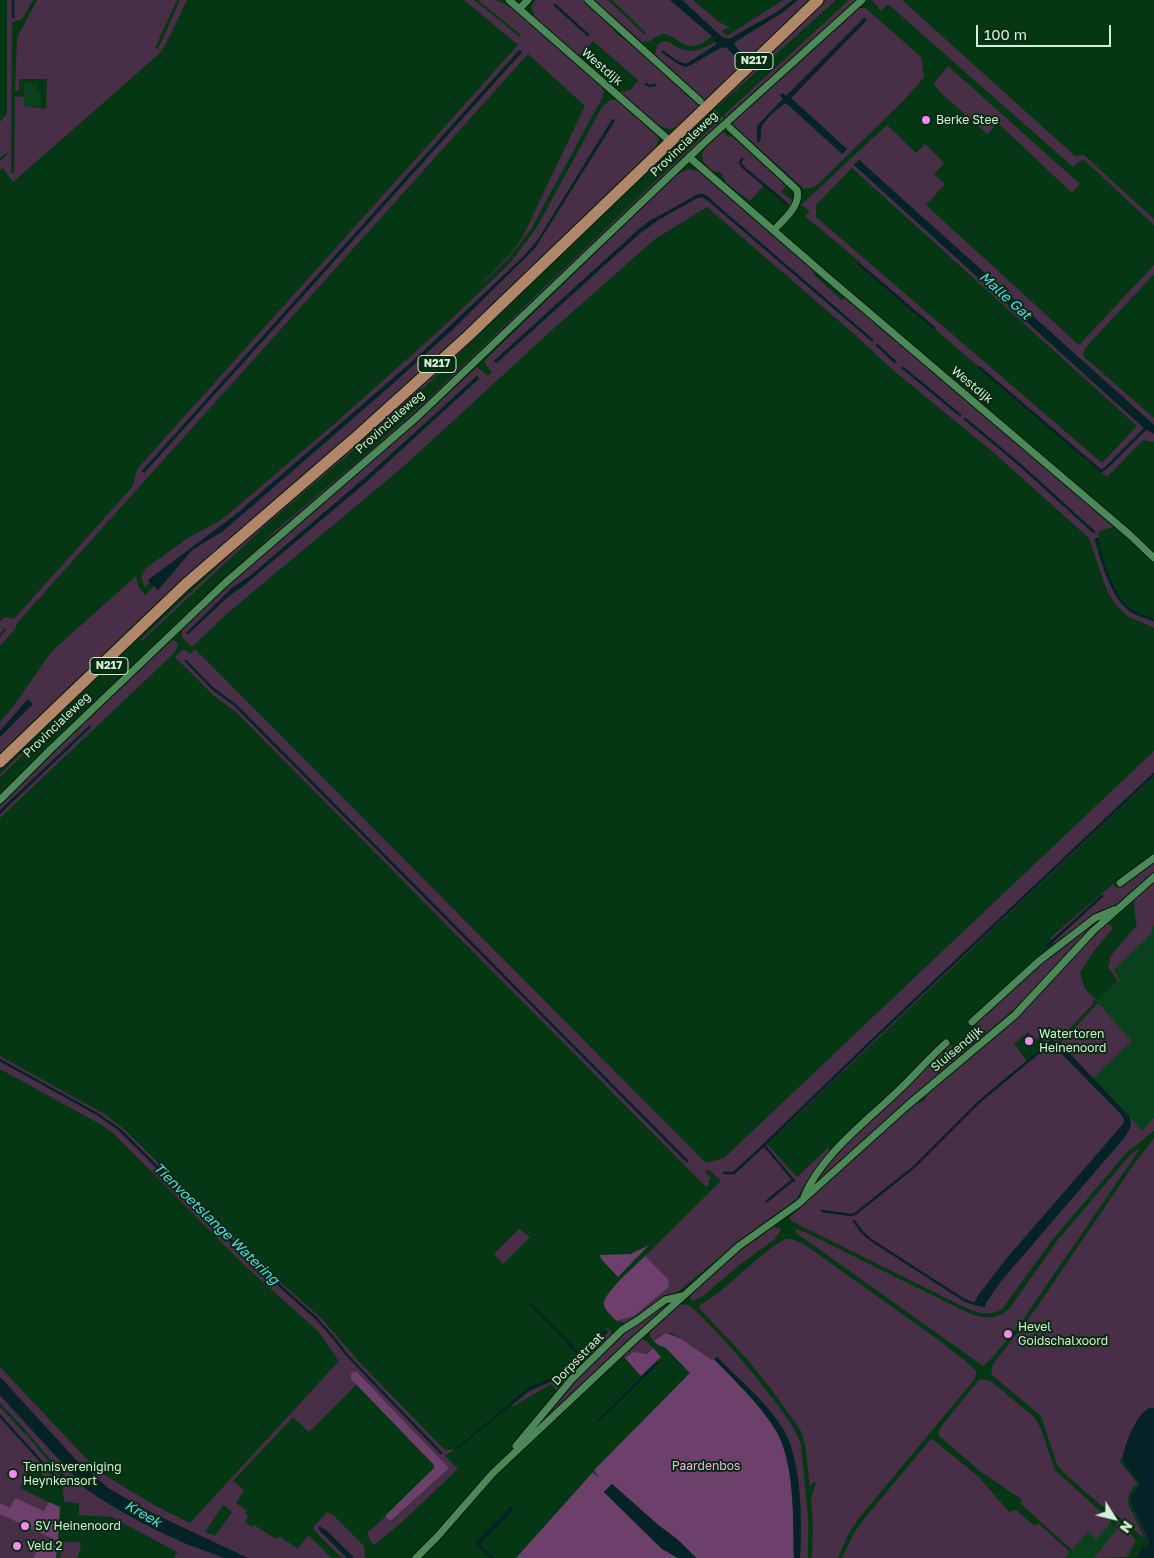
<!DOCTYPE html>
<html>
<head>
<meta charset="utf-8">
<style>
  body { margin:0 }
  #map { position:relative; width:1154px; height:1558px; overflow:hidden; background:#063715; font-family:"Golos Text",sans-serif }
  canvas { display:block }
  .north { position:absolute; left:1089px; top:1493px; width:50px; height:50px; -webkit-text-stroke:4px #0a2a12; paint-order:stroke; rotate:126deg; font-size:14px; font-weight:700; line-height:20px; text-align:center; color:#d1f0d5 }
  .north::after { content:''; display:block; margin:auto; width:18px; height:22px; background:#d1f0d5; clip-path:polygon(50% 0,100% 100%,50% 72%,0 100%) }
  .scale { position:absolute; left:976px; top:25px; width:135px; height:22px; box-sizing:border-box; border:2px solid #d1f0d5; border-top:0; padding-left:6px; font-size:15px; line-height:18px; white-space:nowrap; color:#d1f0d5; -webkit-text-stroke:4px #0a2a12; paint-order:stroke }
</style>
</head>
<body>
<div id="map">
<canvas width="1154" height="1558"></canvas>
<div class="north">N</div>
<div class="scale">100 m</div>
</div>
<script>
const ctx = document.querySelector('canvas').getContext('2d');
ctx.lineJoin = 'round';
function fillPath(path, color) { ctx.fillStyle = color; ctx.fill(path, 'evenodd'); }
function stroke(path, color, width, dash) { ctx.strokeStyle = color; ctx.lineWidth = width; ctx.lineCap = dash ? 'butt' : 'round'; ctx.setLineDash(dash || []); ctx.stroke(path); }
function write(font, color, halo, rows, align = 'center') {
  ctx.font = font + ' "Golos Text",sans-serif'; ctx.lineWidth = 4; ctx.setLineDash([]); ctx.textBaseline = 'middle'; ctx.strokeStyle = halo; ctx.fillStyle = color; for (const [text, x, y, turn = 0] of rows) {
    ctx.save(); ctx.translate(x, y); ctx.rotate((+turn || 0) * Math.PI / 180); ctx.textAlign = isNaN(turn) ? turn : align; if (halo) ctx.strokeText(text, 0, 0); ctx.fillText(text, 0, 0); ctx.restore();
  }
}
fillPath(new Path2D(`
  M24,83H37V92H41V107L24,106Z
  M1154,884V1117L1142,1131L1093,1078L1132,1041L1096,1001L1117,981L1115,975L1109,969L1112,954L1138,924Z
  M1102,1516L1119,1530L1094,1558H1065Z`), '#08411b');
fillPath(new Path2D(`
  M7,0H33L22,19L12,22L11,173H14L15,96L24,97V106L46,109L47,79H19V91H15L17,38L37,0H177L155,48L158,49L180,0H187L166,44L159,54L13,182L3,168L0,170V161L8,154L6,153L0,158V122L7,114Z
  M464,0H474L520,37L521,35L478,0H496L513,8L600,84L604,92L602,98L531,229L508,259L472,293L511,253L522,238L585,106L528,54L17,623L15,629L0,646V637L7,629L5,628L0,634V622L4,617L14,619L133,486L137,469L518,45ZM519,50L522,52L144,473L142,471Z
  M535,0H584L602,15L618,35L637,48L699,106C692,113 682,126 671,129C659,131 629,101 620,93L621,91L625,92L627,90L630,91L638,80L593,41L578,57L535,18L531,7Z
  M594,0H608L645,35L646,33L612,0H670L712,36C697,48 690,50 674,38C671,36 667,34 663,34C655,35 652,43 642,42Z
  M682,0H693L719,22L729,27L722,31L727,36L783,0H793L777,12L729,39L722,37Z
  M798,0H812L705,100L655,55L657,45L663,41C669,41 672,44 677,47C692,55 702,49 715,42L717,45L686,64L678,61L662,50C670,57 678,68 690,66L722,47L727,48L732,53L742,54L734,45L736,41L783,12Z
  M826,0H836L716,108L723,99Z
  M849,0H857L726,117L724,115Z
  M872,0H902L1075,156L1084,155L1154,219V225L1083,159L1073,167L888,4L881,11Z
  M859,8H865L869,11L921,57L924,77L905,99L818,184L812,188L804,189L733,125L734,124L733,122ZM865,18L866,20L791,98L847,149L843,153L786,103C778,107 766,118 762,126C759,132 763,136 759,142L757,141V126L783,99L782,93L786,96Z
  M948,66L1080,184L1072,193L998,123L987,134L939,91L934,83Z
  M610,100H616L621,103L656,133L659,139L655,149L502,298L385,404L236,533L15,743L0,754V737L32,704L28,700L0,731V722L13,707L51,652L136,576L138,586L145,595L154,586L158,590L192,550L223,531L389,387L451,331L535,248L615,121L612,119L537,241L523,257L414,360L234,516L149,580L150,582L145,587L142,580V575L146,568L188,538L221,520L233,510L333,425L442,328L511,262L537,227L602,107Z
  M707,115L405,406L267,524L142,641L140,640L253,533L376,427L465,345Z
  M716,123L718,125L431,398L368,454L254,551L275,531L358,461L431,396Z
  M887,125L916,153L925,144L944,163L934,174L945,184L926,205L1079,345L1154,265V274L1085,348L1083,356L1154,418V425L859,160L854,165L1145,429L1154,434V442L1143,440L1107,477L859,264L860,262L805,216L810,211L801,205ZM852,168L1137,426L1102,463L816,217V205Z
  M723,131L728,137L730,135L737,141L787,185L781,192L793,201L790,206L764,185L750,201L726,183L722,174L719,172L711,171L703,161L702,155L704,149Z
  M688,169L702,172L816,271L813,274L842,300L845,296L1112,524L1113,527L1098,532L1099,537L1094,539C1100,559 1111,598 1128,610C1136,616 1146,618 1154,622V628L1127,616L1117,606L1107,591L1089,538L993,452L893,370L853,333L707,207L655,239L552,330L404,466L231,610L192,647L182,637L181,630L237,577L398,439L477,367L488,376L492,372L486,365L485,360L676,175ZM702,194L711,199L709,201L702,197L697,198L658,220L639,234L497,363L494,361L638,230L648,222ZM477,376L479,379L365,483L241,588L230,595L188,634H185L233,588L250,576L360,482Z
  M173,639L178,644L176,650L171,656L0,818V814L88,730L90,726L0,810V806L81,725Z
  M184,649L190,654L195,649L706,1163L724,1158L1154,751V776L767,1144L797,1177L828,1148L831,1151L811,1174L796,1200L742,1239L679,1291L664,1298L627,1324L617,1321L634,1316L669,1287L668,1279L645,1256L721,1181L708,1169L705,1172L711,1178L708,1181L709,1184L706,1187L237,713L214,696L175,657Z
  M83,695L84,696L0,777V774Z
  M1154,859V872L1117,904L1102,912L1056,944L1050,938L1113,884L1117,888L1129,876Z
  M1154,881V924L1152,928V933L1114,970L1120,980L1118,982L1114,975L1108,968L1109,966L1108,964L1111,960L1109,958L1137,925L1135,916L1134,899Z
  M1106,915L1070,949L1021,1003L962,1054L958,1049L967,1041L965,1038L988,1012L1042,960H1047L1092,923Z
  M1108,923L1113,928L1093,952L1080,973L1085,989L1097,1000L1096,1001L1094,999L1092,1001L1094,1003L1058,1041L1059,1043L1055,1047L1121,1114L1124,1119V1123L1007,1258L985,1304L1001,1281L1124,1138L1131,1126L1129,1116L1142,1131L1154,1117V1131L1127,1152L1053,1239L1003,1308C991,1317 979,1313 966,1308L793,1222L789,1218L799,1209L798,1208L918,1101L920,1103L926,1098L924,1096L1020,1014L1078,951ZM1028,1032L1036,1040L1040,1036L1053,1049L1049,1053L1043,1047L1027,1061L1014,1044Z
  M1098,1003L1132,1041L1093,1078L1060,1043Z
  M949,1043L961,1055L811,1188L837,1152Z
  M0,1056L106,1115L124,1129L269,1272L322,1319L359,1362L445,1450L455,1449L445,1456L458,1469L401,1523L374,1545L370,1540L367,1533L385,1517L392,1521L449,1468L357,1372H353L351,1378L356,1385L309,1432L293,1417L233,1481L244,1490L236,1503L247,1511L245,1513L248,1516L245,1522L252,1527L254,1525L276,1539L279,1536L298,1549L308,1535L332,1558H248L191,1532L136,1505L108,1488L76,1460L0,1377V1367L98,1471L154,1505L190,1523L339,1361L319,1332L243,1264L114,1134L100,1124L0,1069ZM223,1505L232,1512L215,1536L205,1532Z
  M1154,1138V1543L1152,1545L1105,1505L1103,1507L1063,1472L1057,1464L1041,1416L993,1376L991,1372L993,1364L1035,1310L1132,1167Z
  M1138,1149L1139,1150L1022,1321L992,1358L983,1366L795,1232L797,1229L811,1235L960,1309C978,1317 993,1323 1009,1309L1057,1241L1131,1154Z
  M771,1227L780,1228L781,1230L775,1239L738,1266L703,1296L692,1301L690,1295L740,1249Z
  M519,1229L530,1237L503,1264L494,1254Z
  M785,1239H792L805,1245L940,1341L969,1364L977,1372L974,1380L859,1518L849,1533L838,1558H812L813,1528L811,1498L816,1483L813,1482L810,1488L805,1445L801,1431L772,1390L746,1358L699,1308L700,1305C731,1287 754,1257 785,1239Z
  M668,1302V1305L530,1434L555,1401L614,1340Z
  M679,1304L689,1305L694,1309C721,1336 746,1363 768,1393C781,1409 794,1425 801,1444L808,1517V1558H800C802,1522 802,1461 784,1430C767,1402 739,1380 717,1357L713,1361C703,1354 679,1333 667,1333C662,1333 657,1338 654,1341L650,1336V1331Z
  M608,1328L612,1333L611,1336L586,1361H579L608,1332L606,1330Z
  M642,1339L646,1341L653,1348C646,1357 640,1353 630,1353L625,1358L622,1355Z
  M575,1365L576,1367C574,1372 570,1373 567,1377C564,1383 562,1386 557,1391L551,1384L514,1406H511L529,1391L551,1382Z
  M982,1379L992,1382L1034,1417L1041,1429L1055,1470L1110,1520L1111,1523L1096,1539L1088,1532L1072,1550L1021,1504V1499L981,1472L938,1435L940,1428L978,1381Z
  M0,1395L86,1489L115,1508L166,1535L224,1558H174L177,1552L112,1517L79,1515V1503L64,1502L63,1489L65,1476L19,1423L0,1403Z
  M0,1407L30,1439L62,1478L59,1484L54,1482L51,1485L33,1463L20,1488L49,1502L57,1546L47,1544L42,1558H0Z
  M932,1439L978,1476L1009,1512L1016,1510L1035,1526L1038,1523L1070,1552L1065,1558H842L854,1533L864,1519L930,1440Z
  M327,1512L333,1515L364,1546L365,1558H354L327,1531L319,1530L347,1558H342L314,1530V1526Z
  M1117,1520L1129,1531L1128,1532L1136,1540L1127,1557L1094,1558L1116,1530Z
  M63,1542H79L81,1547L77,1558H60Z`), '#482e46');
fillPath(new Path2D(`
  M649,1245L618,1277L601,1259L600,1255L631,1254Z
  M645,1256L668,1279L669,1287L634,1316L617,1321C613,1317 605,1311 604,1305C601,1295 637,1264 645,1256Z
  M666,1333L682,1339L712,1360L714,1359C732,1378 766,1410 777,1432C796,1468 793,1519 794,1558H696L678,1540L657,1524L612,1484L604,1492L657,1544L678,1558H516L593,1472L599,1478L594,1470L690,1373L666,1348L658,1345L654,1341L662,1335Z
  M653,1348L661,1357L641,1376L625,1358L633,1352L647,1354Z
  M353,1372H357L449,1468L391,1521L385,1517L387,1514L434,1468V1465L351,1379V1374Z
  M15,1498L44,1511L49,1502L60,1507L58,1541L0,1514V1503L10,1508Z
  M41,1541L57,1546L56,1558H33Z`), '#6c406a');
fillPath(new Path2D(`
  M670,0H682L722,37L729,39L777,12L793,0H798L783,12L735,42L734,45L742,54L738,59L727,48L722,47L686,67L680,65L661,52L662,50L678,61L686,64L717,44L712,36Z
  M864,18L867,20L791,98L847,149L842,154L786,103C778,107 766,119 762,126C759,132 763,137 759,142L757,141V126L783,99L780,96L782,93L786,96Z
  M520,50L522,52L144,473L142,471Z
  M613,119L615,120L535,248L451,331L389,387L223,531L192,550L158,590L148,580L234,516L414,360L523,257L537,241Z
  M859,160L1154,425V434L1145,429L854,165Z
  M698,194H704L711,199L709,201L702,197L697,198L658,220L639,234L496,363L494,361L638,230L648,222Z
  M477,376L479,378L365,483L243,586L230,595L188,634H185L233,587L250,576L382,463Z
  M28,699L33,704L0,737V731Z
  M90,725L91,727L88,730L0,814V810Z
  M1059,1043L1129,1116C1133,1125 1129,1131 1124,1138L1001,1281L985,1304L986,1306L984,1307L973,1305L979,1294L1007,1258L1124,1123V1119L1121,1114L1055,1047Z
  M529,1302L573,1345V1346L571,1347L528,1304Z
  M606,1330L608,1332L583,1357L560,1377L529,1391L456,1450L455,1449L529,1387L551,1378L573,1362Z
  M717,1357C739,1380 767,1402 783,1430C802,1461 802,1522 800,1558H794C793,1522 795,1459 775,1429C759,1403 735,1381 714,1359Z
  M657,1361L659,1363L598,1423L596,1422Z
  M0,1377L76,1460L108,1488L150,1512L248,1558H225L184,1543L142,1523L106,1502L86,1489L0,1395Z
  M1149,1408H1154V1558H1136L1141,1550L1142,1544L1147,1548L1150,1544L1131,1503V1495L1136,1490L1135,1488L1140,1486L1122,1460C1124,1446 1136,1414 1149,1408Z
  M612,1484L657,1524L678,1540L696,1558H678L662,1549L604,1492Z
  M511,1506L514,1509L481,1543L482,1547L495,1558H491L475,1544V1542Z
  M319,1526L327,1531L354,1558H347L319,1530Z`), '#052226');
fillPath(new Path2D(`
  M1120,1458L1140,1484L1138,1488L1136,1487L1135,1488L1136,1490L1131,1495V1503L1145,1535L1150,1544L1147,1548L1142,1545L1141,1550L1136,1558H1134L1139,1549L1140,1542H1142L1147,1544L1128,1503L1129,1494L1133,1489V1486L1138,1484L1120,1462Z`), '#063715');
stroke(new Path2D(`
  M555,5L588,35
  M13,17V0
  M646,84L650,86L655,85
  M742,159L740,163L744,168L787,204
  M708,199L872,340
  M859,264L934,328
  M877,345L895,362
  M979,367L1101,471L1107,467L1146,428
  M903,368L960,415
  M965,419L1019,464L1094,532
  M1097,539C1102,560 1111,595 1129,609C1136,615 1146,617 1154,620
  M186,661L212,688L235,705L687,1161
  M1047,946L1102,896
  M1048,1044L1052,1041L1058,1048
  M0,1060L99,1115L120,1130L242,1252L316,1318L333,1337L347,1355L441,1453
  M764,1145L881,1032L1154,774
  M724,1173H734L764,1145L794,1181
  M767,1201L793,1180
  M822,1211L851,1215L855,1214L914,1167L979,1102L1044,1048
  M854,1221L862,1232L871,1240L964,1300L975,1304
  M570,1345L581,1357
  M0,1416L56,1478`), '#052226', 2.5);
stroke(new Path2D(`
  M704,105L730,128`), '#245332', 7, [7, 3.5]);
const minor = new Path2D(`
  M509,0L671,142
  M588,0L700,101
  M519,9L528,0
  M730,128L797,190C801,206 784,219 774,230
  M689,157L826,276L1130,535L1154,558
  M0,800L51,749L225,583L417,417L705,142L862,0
  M1120,883L1154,858
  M972,1022L1039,961L1095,918L1114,910
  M804,1197C821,1155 867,1121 899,1090C915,1075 929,1058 946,1043
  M516,1446L572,1379L622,1330L638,1320L665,1300L682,1296
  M416,1558L437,1537L493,1473L629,1345L739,1246L798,1204L908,1105L1015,1015L1093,931L1154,877`);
const primary = new Path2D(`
  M0,762L186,584L354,439L468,336L818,0`);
stroke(minor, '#001c05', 9);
stroke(primary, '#001c05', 13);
stroke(minor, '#4d8858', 7);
stroke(primary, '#b18669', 11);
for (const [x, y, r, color] of [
  [926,120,5,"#f489ef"],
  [1029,1041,5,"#f489ef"],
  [1008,1334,5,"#f489ef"],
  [13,1474,5,"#f489ef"],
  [25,1526,5,"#f489ef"],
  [17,1546,5,"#f489ef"]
]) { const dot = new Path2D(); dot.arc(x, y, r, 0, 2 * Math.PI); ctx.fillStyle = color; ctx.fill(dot); stroke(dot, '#0a2a12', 2); }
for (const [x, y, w] of [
  [754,61,38],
  [437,364,38],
  [109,666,38]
]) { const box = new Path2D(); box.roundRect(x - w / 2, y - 8.5, w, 17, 4); ctx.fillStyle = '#0a2a12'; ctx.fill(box); stroke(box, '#d1f0d5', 1); }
write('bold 11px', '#d1f0d5', null, [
  ["N217",754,61],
  ["N217",437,364],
  ["N217",109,666]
]);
write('12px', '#d1f0d5', '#0a2a12', [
  ["Westdijk",602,67,41],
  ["Provincialeweg",684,144,-44],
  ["Westdijk",972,385,40],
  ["Provincialeweg",390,422,-42],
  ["Provincialeweg",57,725,-44],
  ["Sluisendijk",957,1049,-40],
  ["Dorpsstraat",578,1359,-46]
]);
write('12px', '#d1f0d5', '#0a2a12', [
  ["Berke Stee",936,120],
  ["Watertoren",1039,1034],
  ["Heinenoord",1039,1048],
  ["Hevel",1018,1327],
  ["Goidschalxoord",1018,1341],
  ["Tennisvereniging",23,1467],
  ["Heynkensort",23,1481],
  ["SV Heinenoord",35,1526],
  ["Veld 2",27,1546]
], 'left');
write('12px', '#f2adee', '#0a2a12', [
  ["Paardenbos",706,1466]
]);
write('italic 14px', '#55d9ed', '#0a2a12', [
  ["Malle Gat",1005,296,42],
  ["Tienvoetslange Watering",216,1224,44],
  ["Kreek",143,1514,30]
]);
</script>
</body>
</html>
